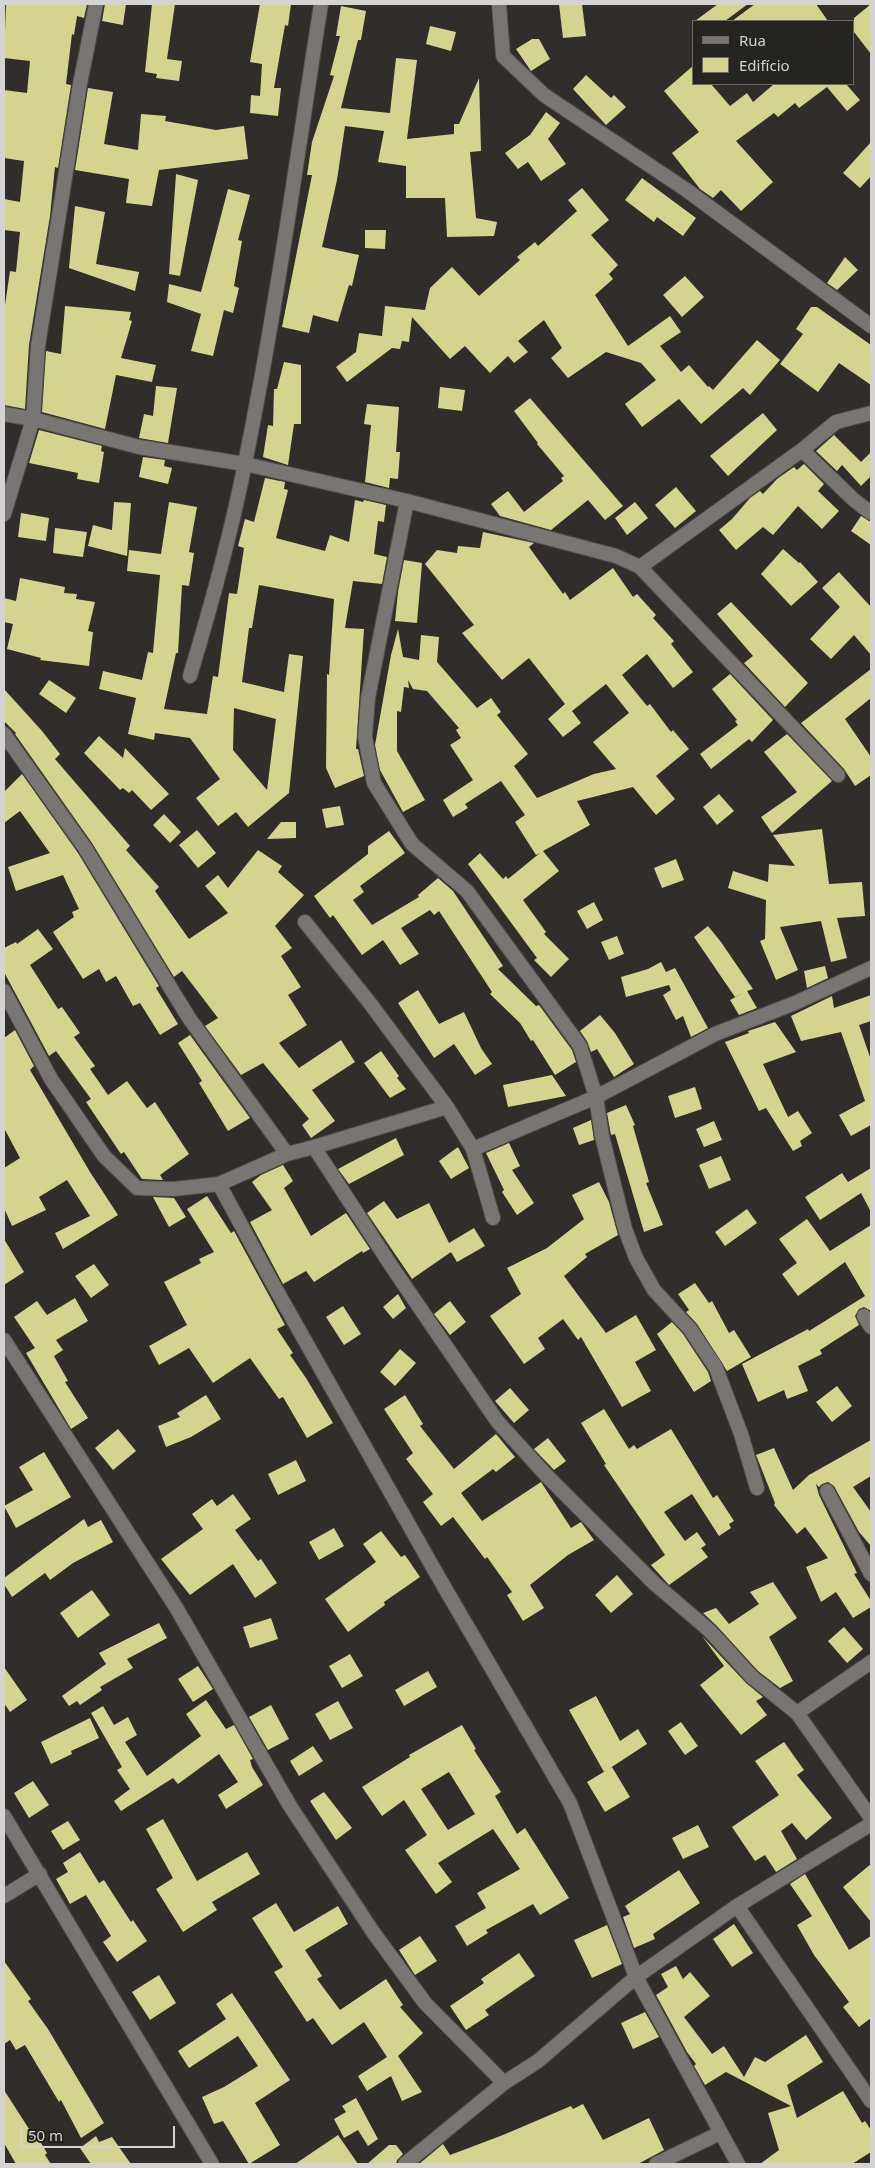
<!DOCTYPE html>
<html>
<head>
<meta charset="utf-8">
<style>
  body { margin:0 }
  #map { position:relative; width:875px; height:2168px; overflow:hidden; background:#302d2b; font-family:"Noto Sans",sans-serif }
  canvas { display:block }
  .frame { position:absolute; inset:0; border:5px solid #d4d3d1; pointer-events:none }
  .legend { position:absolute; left:692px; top:20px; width:162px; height:65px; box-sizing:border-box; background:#262421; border:1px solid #6c6a67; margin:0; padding:6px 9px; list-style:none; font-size:15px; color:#d4d3d1 }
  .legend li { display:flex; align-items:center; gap:10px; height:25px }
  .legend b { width:25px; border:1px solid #6c6a67 }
  .scale { position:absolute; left:20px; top:2126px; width:155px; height:22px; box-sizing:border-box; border:2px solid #d4d3d1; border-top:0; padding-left:6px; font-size:15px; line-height:18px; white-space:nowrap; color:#d4d3d1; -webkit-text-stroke:4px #262421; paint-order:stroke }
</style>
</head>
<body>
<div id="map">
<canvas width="875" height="2168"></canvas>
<div class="frame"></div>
<ul class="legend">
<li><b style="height:6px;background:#787572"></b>Rua</li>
<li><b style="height:14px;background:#d4d48f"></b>Edifício</li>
</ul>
<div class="scale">50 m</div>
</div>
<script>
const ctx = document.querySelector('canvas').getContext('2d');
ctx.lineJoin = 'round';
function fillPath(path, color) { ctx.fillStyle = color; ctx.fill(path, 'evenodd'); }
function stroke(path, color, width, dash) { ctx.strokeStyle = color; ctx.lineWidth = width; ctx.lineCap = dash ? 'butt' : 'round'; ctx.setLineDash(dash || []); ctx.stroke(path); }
fillPath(new Path2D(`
  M6,4H87L84,18L77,16L74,35L72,34L66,84L71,85L58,168L55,167L50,216L29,345L25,409L4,405V312L10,271L16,272L20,232L4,230V199L20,202L24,161L4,158V90L27,93L30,61L4,58Z
  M105,4H126L123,25L102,21Z
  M152,4H175L167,59L182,61L179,81L156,78L157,74L145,72Z
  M260,4H291L288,26L285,25L274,88H281L278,116L250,113L251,95L260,96L262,64L250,62Z
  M559,4H582L586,36L563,38Z
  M718,4H748L725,21H695Z
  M755,4H816L828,21H732Z
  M871,4V54L854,32V18Z
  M341,6L366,11L361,40H358L341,108L390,113L396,58L417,60L407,139L454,134V124H459L479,78L481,151L470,152L476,218L497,222L494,236L447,237L445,198H406V166L378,162L384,131L345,126L337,180L322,247L359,255L352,286L349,285L338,322L313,315L309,333L282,327L312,175H307L312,142L334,76L330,75L340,36H336Z
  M430,26L456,32L451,51L426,44Z
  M532,39H539L550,59L531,71L516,49Z
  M694,65V84H711L730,106L747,93L753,102L774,84H846L860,100L847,111L827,87L799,108L795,103L778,117L774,113L736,141L773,182L741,211L721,190L713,198L700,189L672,153L699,132L664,91Z
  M586,75L611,98L614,95L626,107L606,125L573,89Z
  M88,88L113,92L104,144L138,150L141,114L166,116L165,121L216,130L244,126L248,159L159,170L152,206L126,203L129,179L75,170Z
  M546,112L560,123L548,139L566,164L541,181L528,162L518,169L505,153L530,135Z
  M871,142V176L860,188L843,173Z
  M176,174L198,180L180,276L169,274Z
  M642,178L696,218L683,236L657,217L654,222L625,200Z
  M582,188L609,220L591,235L618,265L609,274L613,279L595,295L628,346L670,316L681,332L660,346L681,372L689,365L708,387L709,386L713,390L757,340L780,360L750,395L743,388L701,424L679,399L642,427L625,404L656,380L641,363L606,352L568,378L551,358L562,348L544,320L518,341L528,352L514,363L508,356L490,373L465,346L450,359L412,317L409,342L402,341L400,349L392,348L347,382L336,367L356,352L359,333L382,336L385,306L425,310L430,288L452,267L479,296L520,260L517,257L535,242L538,246L577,211L568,200Z
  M228,189L250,195L238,240L242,241L234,286L239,288L233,313L224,310L213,356L191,351L201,314L167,302L169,284L201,292Z
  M75,206L105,212L96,264L139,272L135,291L69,268Z
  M365,230H386L385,249L365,248Z
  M845,257L858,270L837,290L827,283Z
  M685,276L704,297L682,317L663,295Z
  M65,306L131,312L129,320L132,321L121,358L156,365L152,382L116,375L105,429L42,412L46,351L61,354Z
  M811,307H817L871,345V385L839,363L818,392L780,364L803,334L796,329Z
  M284,362L301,365V424H294L288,465L263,457L268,425L273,426L274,389H277Z
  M156,386L177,388L168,443L139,438L144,414L153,416Z
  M440,387L465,390L462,411L438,408Z
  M530,398L623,506L605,520L588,500L551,530L500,516L491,504L508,491L524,512L563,481L561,478L564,476L537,444L538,443L514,411Z
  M367,404L399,407L396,452H400L398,479L390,478L389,488L365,482L371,425L364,424Z
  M763,413L777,430L728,476L710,456Z
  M39,430L102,446L101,451L104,452L99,483L77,479L78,473L29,463Z
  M834,435L861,462L871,452V476L861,486L842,465L837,471L816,451Z
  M143,457L165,460L164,466L172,468L168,484L139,477Z
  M804,464L824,484L818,491L839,511L822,529L798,506L773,535L763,527L736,550L719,530L732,519L750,498L760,491L763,494L777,479L794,467L797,470Z
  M265,478L285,482L284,489L288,490L276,538L325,551L330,535L349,542L355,500L363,502L364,500L386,505L384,522L378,521L374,554L387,557L382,584L353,581L345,628L364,629L356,749H358L364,776L335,788L326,768L327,674L329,675L334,599L259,585L252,628H249L242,682L284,692L289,654L303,656L289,793L248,827L236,812L218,826L196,798L220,779L190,738L155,733L154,740L128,734L136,698L99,689L103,671L142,680L148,652L153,653L160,575L127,571L129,550L161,554L169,502L197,507L189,552L194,553L189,586L182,585L178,653H176L164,709L207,714L213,676L218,677L229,593L237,594L244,548L238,546L245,519L254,522ZM234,708L276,719L267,790L233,750Z
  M676,487L696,511L675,528L655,505Z
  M114,502L131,503L127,556L88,546L93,525L112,530Z
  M635,502L648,518L627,535L615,518Z
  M21,513L49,518L46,541L18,537Z
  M861,516L871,522V545L851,531Z
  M55,528L87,532L83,557L53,553Z
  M483,532L534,543L529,547L563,594L565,592L570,600L613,568L633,597L637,594L656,615L653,618L674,641L671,644L693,672L673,688L647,654L622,675L647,706L650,704L671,732L673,730L689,749L656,776L675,799L656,815L633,787L577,801L590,825L543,851L559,871L523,900L546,932L544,934L569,959L551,977L534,960L537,958L468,864L480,853L503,879L506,876L508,879L540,853L536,855L515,822L525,815L501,781L465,804L468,808L453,817L443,800L473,780L450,745L461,738L456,730L459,728L427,691L413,689L408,680L409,688L404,687L401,712L397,711V751L425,800L403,812L380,770L375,745L391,655L398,629L403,657L419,660L421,635L439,637L437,662L477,708L491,698L501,712L497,715L528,754L514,766L537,798L594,774L616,769L593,742L629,713L606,684L572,711L581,723L563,737L548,719L565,704L529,658L502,680L462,633L474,625L425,564L437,550L457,553L458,546L480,548Z
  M783,549L799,563L800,562L818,582L791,606L761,574Z
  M404,560L422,563L417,623L395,621L398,592Z
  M839,572L871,607V655L854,635L831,659L810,639L840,607L822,588Z
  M20,578L65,587L64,593L77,594L76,599L95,602L88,631L93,632L89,666L40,660L41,658L7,649L13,624L4,622V598L16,601Z
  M731,602L808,683L785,707L744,663L753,656L717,614Z
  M871,669V698L845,719L871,757V775L855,786L844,769L801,723Z
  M730,674L773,720L752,742L749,739L711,769L700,754L738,725L735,721L737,720L712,689Z
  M49,680L76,698L66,713L39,694Z
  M4,689L42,731L60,754L55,759L130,846L126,850L159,887L155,891L189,939L228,913L205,886L218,875L228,888L258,850L282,866L278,872L304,895L275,926L292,948L281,956L301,987L288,995L307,1025L279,1043L299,1068L341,1040L355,1062L312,1090L335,1121L311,1138L302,1125L309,1119L263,1063L241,1075L205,1026L218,1018L182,971L174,977L92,843L15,734L16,733L4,721Z
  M787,734L832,781L772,833L761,817L797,792L764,752Z
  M99,736L123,758L125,748L169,794L151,810L132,790L129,793L123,788L120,790L84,753Z
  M22,774L78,853L159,986L156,988L178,1024L160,1035L140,1003L133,1006L116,976L106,982L99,969L83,979L53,932L74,917L72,912L79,909L63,875L16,891L8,867L50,853L20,811L4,823V792Z
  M719,794L734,811L717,825L703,807Z
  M340,806L344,825L326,828L322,809Z
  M164,814L181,832L170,843L153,825Z
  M281,822H296V838L267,839Z
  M822,829L829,884L862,882L865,916L837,918L847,958L831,962L821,921L780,927L798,970L776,980L760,941L765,939L766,900L728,888L733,871L768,882L769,864L795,866L773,835Z
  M197,830L216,853L198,868L179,845Z
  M389,831L405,853L360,886L364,892L353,900L372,925L419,897L418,895L438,878L453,891L503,966L498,969L536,1006L539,1005L572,1050L576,1062L555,1075L533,1040L531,1041L520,1023L490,994L492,992L439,911L434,915L430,910L401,928L419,954L400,965L383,940L362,955L333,915L330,918L314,896L368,854V846Z
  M676,859L684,880L662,888L654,868Z
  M594,902L603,920L587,929L577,911Z
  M708,926L721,942L753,989L747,991L757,1008L739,1015L730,1000L743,993L735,997L694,937Z
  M38,929L53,949L30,965L58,1009L62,1007L80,1033L74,1037L95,1066L90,1069L108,1095L127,1081L147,1108L155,1102L189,1154L160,1175L163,1180L142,1179L124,1152L121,1154L86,1102L91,1099L56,1051L49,1056L4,972V948L16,942L17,944Z
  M617,936L624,954L609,960L601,942Z
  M661,962L666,972L675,968L708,1028L691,1037L683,1016L676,1020L663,995L671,990L669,985L626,997L621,977L648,969Z
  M825,966L828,978L807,988L804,971Z
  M418,990L439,1024L464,1012L481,1048L492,1064L475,1075L454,1044L434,1058L398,1003Z
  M871,995V1021L859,1025L871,1060V1125L851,1136L839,1115L865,1101L841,1032L801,1041L791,1016L832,996L834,1008Z
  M600,1015L615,1033L634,1064L614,1077L597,1049L591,1052L587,1041L580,1031Z
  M775,1022L796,1052L763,1064L788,1117L798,1111L812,1133L800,1141L802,1146L793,1151L766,1108L759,1111L725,1042L749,1033L748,1031Z
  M15,1030L34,1066L30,1070L90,1172L118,1215L63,1249L55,1233L90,1216L67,1180L39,1197L46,1210L12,1226L4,1208V1168L20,1158L4,1128V1038Z
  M190,1035L250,1118L228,1131L199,1083L202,1081L178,1043Z
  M381,1051L399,1076L397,1078L406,1089L390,1098L364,1063Z
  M552,1075L566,1096L508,1107L503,1085Z
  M695,1087L702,1109L675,1118L668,1096Z
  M626,1105L635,1125L633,1126L649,1182L646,1183L663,1225L644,1232L615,1134L611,1135L607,1113Z
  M591,1120L594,1140L579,1145L573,1128Z
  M714,1121L722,1140L704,1147L696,1129Z
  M396,1138L404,1155L349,1184L338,1169Z
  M509,1143L520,1166L512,1170L534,1203L517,1215L502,1192L504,1190L486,1153Z
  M458,1147L469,1168L451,1179L439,1161Z
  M721,1156L731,1180L709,1189L699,1165Z
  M283,1165L293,1181L284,1188L311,1236L346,1213L370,1249L363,1253L362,1251L314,1282L306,1271L283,1284L250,1222L272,1210L252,1182L261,1175Z
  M871,1168V1212L861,1193L820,1220L805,1197L842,1173L848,1182Z
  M599,1182L609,1202L618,1235L585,1254L587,1257L564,1276L606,1333L636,1315L656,1350L635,1362L651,1391L622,1407L581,1337L578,1340L563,1319L538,1338L545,1349L524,1364L490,1316L521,1294L507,1268L547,1248L584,1219L572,1195Z
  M207,1196L231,1233L234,1231L285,1325L277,1329L293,1353L290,1355L306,1378L333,1423L307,1438L283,1397L279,1399L250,1358L213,1383L189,1348L159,1365L149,1346L187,1325L164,1282L201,1263L199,1259L214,1252L187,1209Z
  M153,1197L174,1198L186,1217L169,1227Z
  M384,1201L397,1219L429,1203L449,1243L474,1228L485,1246L457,1262L451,1252L412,1279L367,1213Z
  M747,1209L757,1223L725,1246L715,1232Z
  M807,1219L830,1251L871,1225V1311L864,1307L859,1309L855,1316L859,1325L820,1350L822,1354L798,1366L808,1391L787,1399L784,1390L758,1402L742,1364L808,1329L809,1331L865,1296L845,1262L798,1296L782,1274L797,1263L779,1239Z
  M4,1239L24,1272L4,1285Z
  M94,1264L109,1285L91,1298L75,1276Z
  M695,1283L709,1303L712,1301L729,1333L734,1330L751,1357L727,1371L697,1324L686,1312L689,1310L678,1294Z
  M398,1294L406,1308L393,1319L383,1307Z
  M75,1298L88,1321L56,1340L63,1350L54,1356L68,1381L65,1382L88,1418L71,1429L26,1353L35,1348L14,1317L37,1301L47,1315Z
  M450,1301L466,1322L450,1335L434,1314Z
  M343,1306L361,1334L344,1345L326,1317Z
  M672,1322L683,1334L708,1372L711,1381L694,1392L657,1334Z
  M400,1349L416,1363L395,1386L380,1372Z
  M837,1386L852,1406L832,1422L816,1402Z
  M510,1388L529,1410L514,1423L495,1401Z
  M206,1395L221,1419L191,1437L166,1447L158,1426L180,1417L177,1413Z
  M405,1395L423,1424L420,1426L454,1469L496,1434L515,1457L496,1472L493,1469L461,1493L482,1521L541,1482L571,1528L581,1522L594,1540L568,1555L530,1585L544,1608L523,1621L507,1595L512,1592L487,1557L485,1559L453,1517L441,1526L423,1502L433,1494L406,1459L413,1453L384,1409Z
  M604,1409L629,1449L634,1445L637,1449L671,1429L713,1498L717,1495L734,1521L729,1524L731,1528L719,1536L692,1494L664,1512L685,1541L697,1532L706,1545L701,1548L708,1557L669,1585L651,1565L665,1555L604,1465L606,1464L581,1423Z
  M118,1429L136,1451L113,1470L95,1448Z
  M548,1438L566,1461L554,1470L534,1449Z
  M871,1440V1476L853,1487L871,1512V1546L859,1532L834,1486L828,1482L822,1484L819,1487L816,1484L819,1495L857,1573L854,1574L871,1601V1607L853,1618L836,1592L821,1602L806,1567L828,1558L805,1527L797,1534L774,1505L775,1503L756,1455L774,1448L793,1490L809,1475Z
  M44,1452L71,1497L16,1528L4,1506L33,1490L19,1467Z
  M296,1460L306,1481L278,1495L268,1474Z
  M233,1494L251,1519L235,1530L258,1561L261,1559L277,1583L255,1598L233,1564L190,1595L161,1559L203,1529L192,1514L212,1499L217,1506Z
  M84,1519L88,1527L101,1520L113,1542L73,1563L50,1580L45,1573L12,1597L4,1584V1578Z
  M334,1528L344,1546L319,1560L309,1542Z
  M381,1531L401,1557L405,1555L420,1577L384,1602L385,1605L348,1632L325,1599L376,1562L363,1544Z
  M617,1575L633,1594L611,1613L595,1595Z
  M773,1582L797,1618L769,1637L793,1681L780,1688L758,1671L716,1625L703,1613L716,1608L729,1624L759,1604L750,1592Z
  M92,1590L110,1615L78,1638L60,1613Z
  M271,1618L278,1639L250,1648L243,1627Z
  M159,1623L167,1638L127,1659L133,1668L100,1687L102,1690L80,1705L77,1701L69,1706L62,1696L106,1664L99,1653Z
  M844,1627L863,1649L847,1663L828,1641Z
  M702,1636L746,1683L763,1697L756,1701L767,1715L741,1735L700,1685L724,1666Z
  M350,1654L363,1676L342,1688L329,1666Z
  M198,1666L213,1689L193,1702L178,1679Z
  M4,1667L27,1700L10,1712L4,1703Z
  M428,1671L437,1687L404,1706L395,1690Z
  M596,1696L620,1741L638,1729L647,1744L604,1772L569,1710Z
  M206,1700L226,1729L234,1725L253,1759L250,1760L252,1767L263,1785L226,1809L218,1795L238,1782L219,1754L178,1784L173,1778L121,1811L114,1801L130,1789L117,1770L122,1767L91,1713L103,1706L114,1725L128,1717L137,1735L125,1742L147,1776L201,1736L186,1714Z
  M338,1701L353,1728L330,1740L315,1714Z
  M271,1705L289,1739L268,1750L249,1717Z
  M90,1718L99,1738L71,1751L72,1754L51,1764L41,1742Z
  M681,1722L698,1746L685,1755L668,1731Z
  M462,1725L476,1749L474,1750L501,1792L495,1796L517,1834L525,1828L569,1898L540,1915L533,1904L486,1930L488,1933L467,1946L455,1926L486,1908L477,1893L520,1869L493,1829L438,1863L452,1882L436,1894L405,1850L427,1835L404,1800L382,1816L362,1787L410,1757L409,1755ZM449,1772L475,1814L448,1830L421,1789Z
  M784,1742L804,1770L797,1775L832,1818L806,1840L792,1823L781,1831L797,1859L776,1872L765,1855L755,1861L732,1827L779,1795L755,1761Z
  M313,1746L323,1761L299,1776L290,1761Z
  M612,1767L630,1797L605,1812L587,1782Z
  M33,1781L49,1805L29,1818L14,1793Z
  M324,1792L352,1828L336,1840L310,1801Z
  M163,1819L197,1881L247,1852L260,1874L212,1902L217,1910L183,1932L156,1889L173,1878L146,1829Z
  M68,1821L80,1840L63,1850L51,1831Z
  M698,1825L709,1847L683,1859L672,1838Z
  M80,1852L99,1883L104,1880L131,1922L133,1920L147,1941L117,1962L103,1942L111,1936L86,1895L70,1904L56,1879L68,1872L63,1863Z
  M871,1864V1922L843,1887Z
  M679,1870L700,1903L653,1934L655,1939L634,1948L623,1917L630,1914L625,1906Z
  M805,1874L849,1950L871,1936V2018L859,2027L843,2007L849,2002L814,1955L797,1925L812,1916L790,1884Z
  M276,1903L294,1932L338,1906L348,1924L305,1950L322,1976L317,1979L340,2010L386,1979L403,2005L400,2007L423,2033L398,2056L422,2092L402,2101L391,2076L367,2091L358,2076L387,2057L364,2022L332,2045L313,2018L307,2022L274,1972L283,1967L252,1918Z
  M734,1924L753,1953L732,1967L713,1939Z
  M607,1925L622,1964L592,1978L574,1940Z
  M420,1936L437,1961L415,1975L399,1950Z
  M519,1953L535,1976L485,2010L489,2015L466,2030L450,2006L484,1983L481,1979Z
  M4,1961L31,1999L28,2001L48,2029L104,2123L81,2138L61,2100L59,2102L25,2045L16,2050L10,2040L4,2044Z
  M676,1966L683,1979L690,1972L710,1996L684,2017L712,2054L724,2046L744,2077L755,2057L765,2062L806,2035L823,2062L787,2085L797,2118L843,2091L862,2123L865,2121L871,2130V2152L852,2164H760L779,2150L768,2113L791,2106L726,2072L705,2085L694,2066L696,2064L687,2052L656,1995L668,1987L661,1974Z
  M159,1975L176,2003L150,2020L132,1992Z
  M232,1993L290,2080L255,2103L280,2145L249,2164L223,2121L214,2124L202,2097L224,2087L258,2066L238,2036L189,2068L178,2051L226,2019L216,2004Z
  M645,2012L659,2037L633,2049L621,2023Z
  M4,2090L31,2132L34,2131L47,2153L45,2155L51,2164H16L4,2143Z
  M356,2098L378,2139L368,2146L358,2130L344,2138L334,2119L346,2112L342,2106Z
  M583,2104L603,2140L649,2118L664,2150L638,2164H419L443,2144L450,2155L503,2135L571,2106L573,2109Z
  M338,2135L358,2164H295Z
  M96,2136L99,2142L112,2137L131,2164H91L80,2148Z
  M389,2145H396L403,2154L397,2160L396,2164H367Z`), '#d4d48f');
const minor = new Path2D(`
  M499,4L503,56L544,95L685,189L871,326
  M4,414L33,419L139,447L245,464L407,501L616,556L640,567L838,775
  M802,450L854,500L871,513
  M407,501L368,698L365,737L374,783L412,844L467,891L580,1046L596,1097L602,1136L625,1229L636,1258L654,1290L690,1329L716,1368L741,1434L757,1488
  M4,514L33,419L38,346L80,84L96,4
  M640,567L802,450L836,422L871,413
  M190,676C211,606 231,535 245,463C276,311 297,157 321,4
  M4,734L85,848L189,1018L287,1154
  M305,922L369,1002L447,1107L473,1149L493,1218
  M4,991L51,1079L104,1156L137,1188L174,1189L219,1184L287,1154L314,1147L447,1107
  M314,1147L392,1267L497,1421L547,1476L655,1584L710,1631L752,1677L797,1713L871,1818
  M473,1149L596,1097L715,1034L795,1003L871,968
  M219,1184L273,1284L435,1571L570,1803L636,1977L738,2164
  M864,1316L871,1327
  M4,1340L177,1609L290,1806L373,1932L425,2003L504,2083
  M827,1491L871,1574
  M797,1713L871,1662
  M4,1816L212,2164
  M4,1896L40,1874
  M737,1906L871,2101
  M405,2164L504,2083L538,2061L636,1977L737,1906L871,1824
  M656,2164L720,2133`);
stroke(minor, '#4d4b48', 16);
stroke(minor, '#787572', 14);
</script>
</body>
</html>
